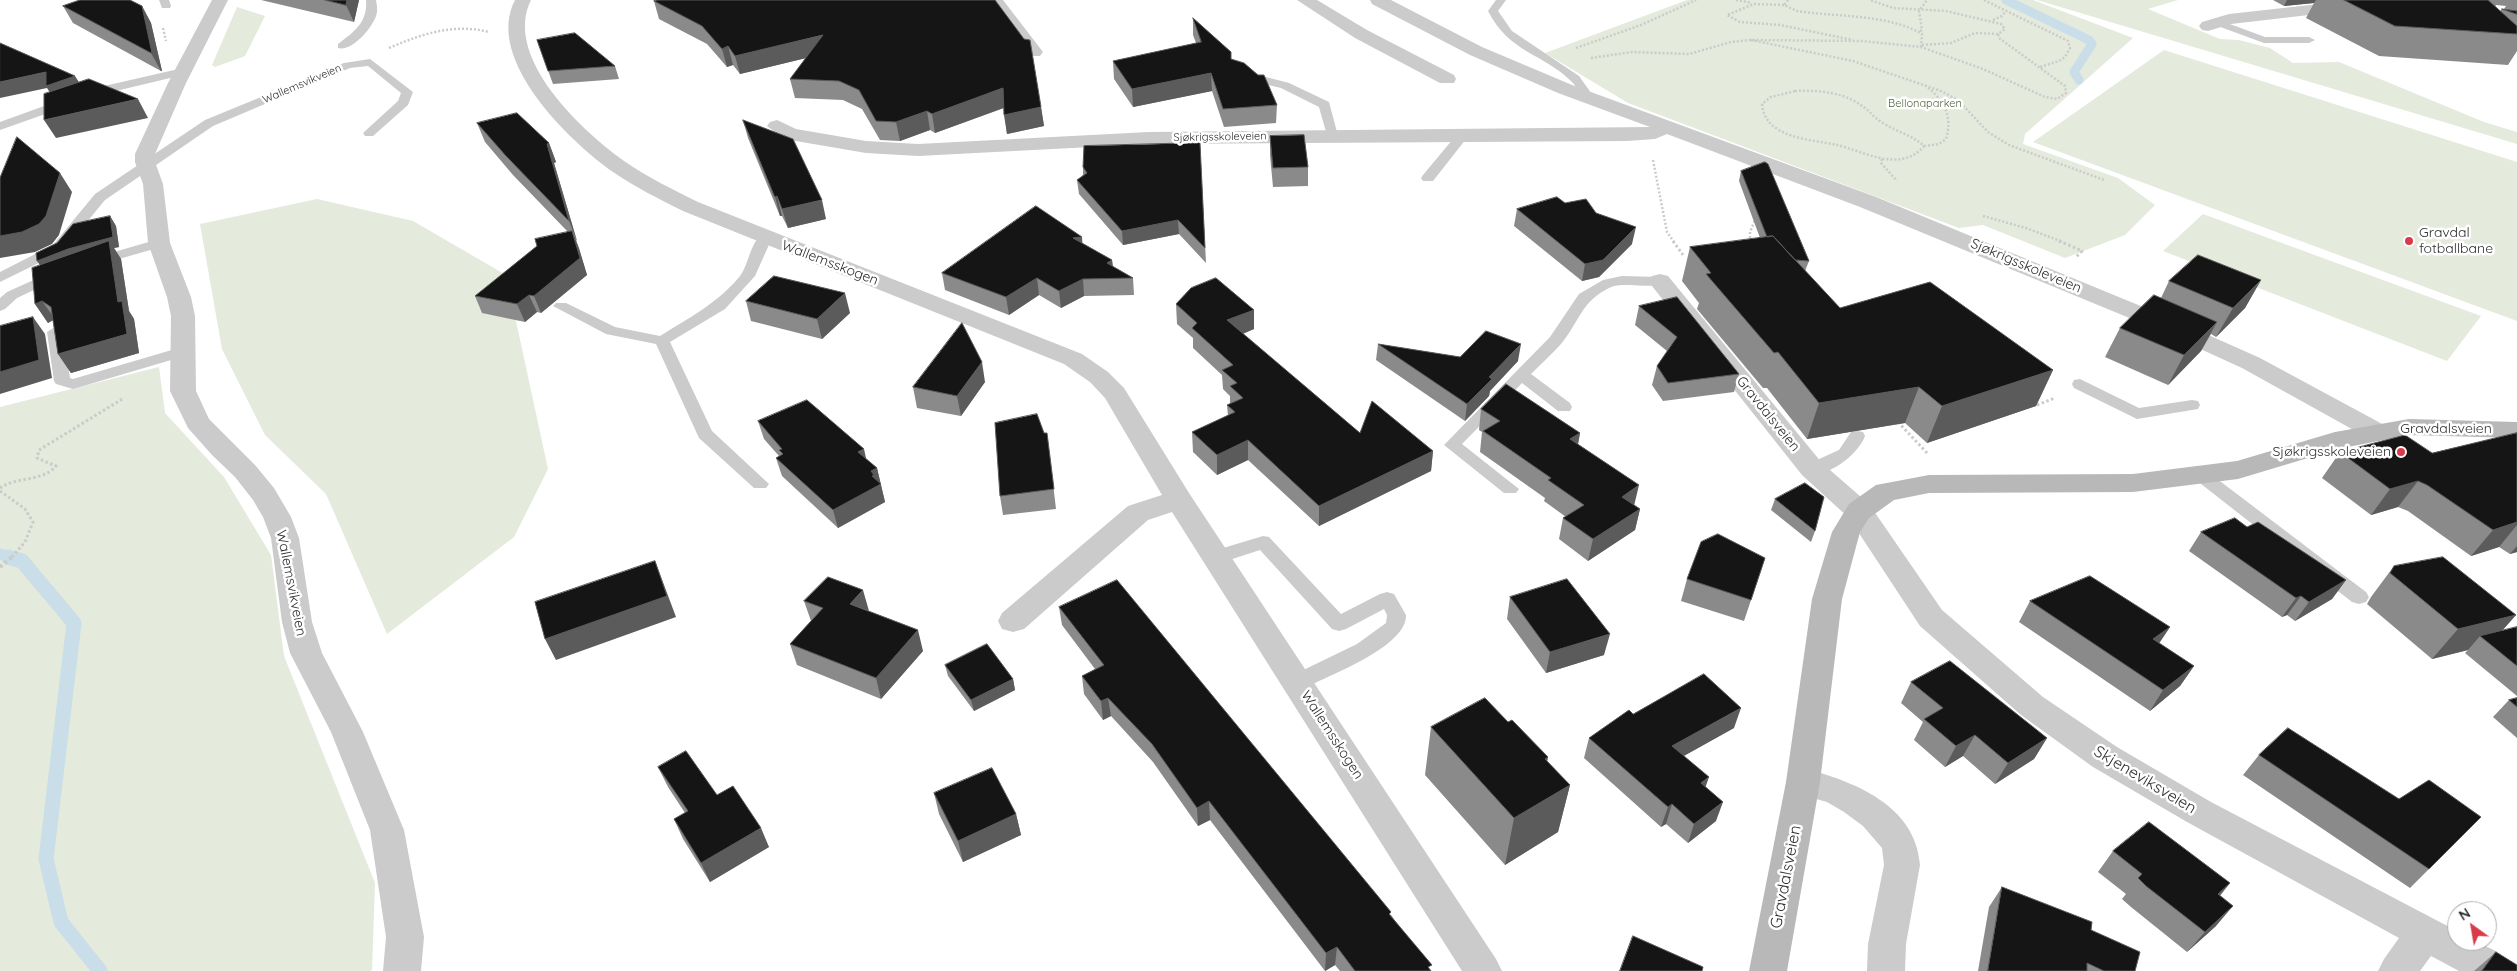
<!DOCTYPE html>
<html>
<head>
<meta charset="utf-8">
<style>
  body { margin:0 }
  #map { position:relative; width:2517px; height:971px; overflow:hidden; background:#fff; font-family:Quicksand,sans-serif }
  canvas { display:block }
  .north { position:absolute; left:2447px; top:901px; width:50px; height:50px; box-sizing:border-box; background:#fff; border:1px solid #ababab; border-radius:50%; rotate:328deg; font-size:14px; font-weight:700; line-height:20px; text-align:center; color:#2e2e2e }
  .north::after { content:''; display:block; margin:auto; width:18px; height:22px; background:#da3b4b; clip-path:polygon(50% 0,100% 100%,50% 72%,0 100%) }
</style>
</head>
<body>
<div id="map">
<canvas width="2517" height="971"></canvas>
<div class="north">N</div>
</div>
<script>
const ctx = document.querySelector('canvas').getContext('2d');
ctx.lineJoin = 'round';
function fillPath(path, color) { ctx.fillStyle = color; ctx.fill(path, 'evenodd'); }
function stroke(path, color, width, dash) { ctx.strokeStyle = color; ctx.lineWidth = width; ctx.lineCap = dash ? 'butt' : 'round'; ctx.setLineDash(dash || []); ctx.stroke(path); }
function write(font, color, halo, rows, align = 'center') {
  ctx.font = font + ' Quicksand,sans-serif'; ctx.lineWidth = 5; ctx.setLineDash([]); ctx.textBaseline = 'middle'; ctx.strokeStyle = halo; ctx.fillStyle = color; for (const [text, x, y, turn = 0] of rows) {
    ctx.save(); ctx.translate(x, y); ctx.rotate((+turn || 0) * Math.PI / 180); ctx.textAlign = isNaN(turn) ? turn : align; if (halo) ctx.strokeText(text, 0, 0); ctx.fillText(text, 0, 0); ctx.restore();
  }
}
fillPath(new Path2D(`
  M1687,0H2033L2133,38L2025,134L2023,144L2118,178L2155,205L2125,235L2065,258L1983,225L1959,228L1628,103L1545,53Z
  M2037,0H2178L2148,9L2220,39L2239,40L2270,48L2293,63L2339,62L2484,122L2517,132V144Z
  M237,7L265,16L245,56L215,67L212,65Z
  M2164,50L2517,162V321L2033,142Z
  M317,199L413,221L506,275L548,469L514,537L387,634L326,494L265,435L222,349L200,224Z
  M2203,214L2481,316L2447,361L2163,251Z
  M159,367L165,413L224,477L271,555L284,656L375,883L372,970L370,971H0V407Z`), '#e4eadc');
stroke(new Path2D(`
  M2006,0L2089,40L2092,44L2074,72L2079,80`), '#c9dee9', 9);
stroke(new Path2D(`
  M0,554L12,558`), '#c9dee9', 11);
stroke(new Path2D(`
  M8,557L22,561L74,623L46,859L61,922L100,971`), '#c9dee9', 15);
stroke(new Path2D(`
  M1736,0L1752,3
  M1788,0L1784,5L1797,11C1835,17 1889,14 1922,34L1921,47
  M1984,0L2068,41L2070,48L2065,57L2059,61L2040,67
  M1784,5L1754,4L1727,15L1740,22L1780,25L1853,40
  M1993,20L2002,16L2006,11
  M163,28L166,41
  M1920,31L1922,30L1919,11L1927,0
  M1751,40L1853,61L1941,91L1958,100L1988,132L2009,145L2104,180
  M1922,45L1951,43L1975,33L1998,34
  M389,48C422,34 453,23 489,32
  M1576,48L1641,25L1696,0
  M1591,58L1632,52L1689,54L1731,42L1750,40L1861,41L1921,47L1983,69L2045,97L2057,99L2066,93L2065,86L1999,38L1998,34L2005,29L2001,24L1946,11L1893,8L1870,0
  M1795,91C1817,90 1844,92 1862,106C1870,111 1875,119 1883,123C1897,132 1912,135 1924,146C1901,174 1863,151 1837,145C1811,139 1765,139 1762,104L1771,97Z
  M1924,146L1939,144L1946,139C1953,116 1944,100 1926,86
  M1882,159L1881,163L1897,181
  M1653,160L1667,232L1674,242
  M1983,216L2026,228L2063,242
  M1750,242V232L1755,220`), '#cbcbcb', 2.5, [2, 2]);
stroke(new Path2D(`
  M1673,241L1683,255
  M2059,241L2082,251L2076,257
  M2037,405L2055,398
  M1898,422L1928,454
  M0,488C17,476 43,482 56,466L37,458L39,450L124,398
  M0,491L25,509L33,522L25,542L11,558`), '#cbcbcb', 3, [2.5, 2.5]);
stroke(new Path2D(`
  M0,567L12,557`), '#cbcbcb', 4, [3, 3]);
fillPath(new Path2D(`
  M159,0H169L171,6L170,8H162Z
  M366,0H376C377,6 378,11 376,16C372,28 352,52 338,48V44C354,32 368,22 366,0Z
  M1496,0H1506L1498,11L1512,31L1579,76L1594,97L1592,100H1584C1580,94 1577,88 1573,83C1544,53 1510,54 1488,11Z
  M2219,20L2265,37H2309L2315,40L2309,43H2264L2215,25V21Z
  M370,59L413,92L408,105L373,136H365L363,133L398,101L401,93L368,66L350,68L213,126L105,200L63,251L0,282V272L53,245L95,194L205,120L344,63Z
  M183,68L187,70V74L99,95L0,130V122L91,89Z
  M1243,71L1289,83L1329,102L1337,132L1347,133L1349,136L1343,140L1328,139L1319,107L1281,88L1239,78V72Z
  M1462,132L1468,136L1466,139L1433,181H1423L1421,178L1423,175L1458,133Z
  M765,234L772,238L755,276L725,309L670,342L712,431L769,484L766,488H754L699,438L656,344L606,334L553,306L556,303H566L615,327L660,336C689,318 718,303 740,276C749,265 751,237 765,234Z
  M159,239L164,240L166,243L164,246L95,266L88,262L90,259Z
  M56,270L61,271L63,274L61,277L17,298L5,309L0,311V298L7,292Z
  M1622,276L1660,277L1667,281C1660,291 1625,281 1611,287C1581,301 1580,321 1561,344C1552,354 1541,364 1531,374L1570,403L1572,407L1570,411H1558L1522,383L1462,444L1519,489L1516,493H1504L1444,445L1550,337L1579,294L1603,280Z
  M55,327L63,332L70,378L73,379L182,347L190,352L188,355L73,389L56,384L54,381L47,332Z
  M2080,379L2139,408L2192,400L2198,401L2200,405L2198,409L2192,410L2137,419L2074,388L2072,384L2074,380Z
  M1857,431L1863,432L1865,436C1858,455 1827,479 1806,473L1803,469L1806,465L1839,450L1851,432Z
  M2202,470L2208,472L2366,592L2369,597L2366,602L2359,604L2352,602L2196,480L2193,476L2196,472Z
  M1263,536L1269,537L1341,614L1380,594L1387,592L1394,594L1406,615C1407,647 1329,675 1305,688L1298,690L1291,688L1288,682L1291,676L1357,644L1386,623L1387,615L1384,609L1346,629L1339,631L1332,629L1260,550L1217,564L1210,562L1208,557L1210,552Z`), '#cbcbcb');
fillPath(new Path2D(`
  M212,0H228L186,83L155,154V162L163,184L170,243L191,297L195,316L196,391L209,419L255,465L274,488L291,517L299,538L312,622L322,653L363,732L404,830L424,937L421,971H383L386,937L370,830L331,732L290,653L282,622L271,538L263,517L253,500L235,477L212,455L188,428L170,391L171,316L167,297L148,243L143,184L135,162V154L168,83Z
  M515,0H531C502,58 584,133 627,163C649,178 674,190 698,202L1082,354L1108,372L1124,388L1189,493L1496,959L1502,971H1462L1172,512L1148,520L1024,629L1013,632L1002,629L998,621L1002,613L1128,506L1162,495L1105,398L1090,382L1064,364L683,211C659,199 635,187 613,172C569,141 484,59 515,0Z
  M986,0H1003L1043,52L1040,56H1028Z
  M1297,0H1317L1367,30L1454,75L1456,79L1454,83H1440L1355,38Z
  M1370,0H1391L1482,47L1572,85L1876,197L2177,321L2260,358L2386,426L2390,432L2386,438L2377,440L2368,438L2242,368L2161,331L1860,207L1667,134L1655,139L1627,141L1149,144L918,156L866,153L790,140L783,138L767,126L770,122L777,120L796,129L866,141L918,144L1149,132L1650,127L1558,93L1470,55L1372,4Z
  M2346,1L2352,2L2355,6L2352,10L2231,24L2208,31L2202,30L2199,26L2202,22L2229,14Z
  M1660,274L1668,276L1822,463L1869,504L1942,610L2043,697L2117,747L2211,802L2457,931V941C2479,941 2504,950 2514,971H2459L2431,956L2420,971H2378L2384,959L2399,938L2187,822L2093,767L2021,715L1920,626L1849,518L1802,475L1652,286L1648,281L1652,276Z
  M1803,768C1853,781 1916,805 1920,865L1906,944L1905,971H1867L1868,944L1884,865L1882,848L1863,826L1844,812L1827,802L1791,792L1786,782L1791,772Z`), '#cbcbcb');
fillPath(new Path2D(`
  M2409,419L2517,422V438L2409,435L2338,449L2238,479L2133,492L1929,493L1894,500L1869,518L1860,532L1842,599L1820,782L1787,971H1749L1786,782L1812,599L1832,532L1849,504L1876,485L1929,475L2133,474L2237,461L2335,432Z`), '#b8b8b8');
fillPath(new Path2D(`
  M261,0H359L354,22Z
  M2273,0H2517V51L2508,65L2379,56L2306,18L2314,3L2284,6ZM2496,5L2506,6L2504,9H2502L2500,11L2495,7Z
  M654,1L1041,107L1044,126L1007,134L1004,108L935,133L930,130L900,141L880,140L862,109L843,100L795,98L790,79L806,58L740,74L733,65L727,67L707,44L659,19Z
  M63,6H142L151,23L162,71H161L73,23Z
  M1193,18L1231,59L1277,105L1276,123L1224,127L1212,91L1133,107L1114,79L1113,61L1196,43L1193,35Z
  M537,40L615,66L619,79L553,84Z
  M743,120L826,219L788,228L782,216H780L748,138Z
  M477,123L549,143L556,162L554,163L577,241L576,240L587,275L541,313L537,312L525,322L482,313L475,296L568,232L513,175L485,142Z
  M1270,136L1308,167V186L1273,187L1270,155Z
  M1200,143L1206,263L1179,234L1123,245L1079,194L1077,180L1083,175V167Z
  M1741,171L1809,261L1805,271L1840,308L2053,370L2036,406L1927,443L1905,423L1807,439L1767,388H1763L1697,309L1699,303L1682,281L1690,247L1760,238L1739,181Z
  M1565,203L1596,213L1632,244L1599,277L1582,281L1514,226L1517,209Z
  M110,216L116,226L119,247L114,248L121,259L129,311L134,319L139,353L71,373L58,354L53,320L48,323L35,304L40,265Z
  M1082,244L1112,260L1113,267L1133,278L1134,295L1084,296L1061,308L1039,295L1009,315L945,290L942,273Z
  M2261,280L2245,308L2216,337L2211,334L2201,351L2168,385L2105,357L2120,328L2161,298L2169,281Z
  M746,301L850,313L822,339L751,321Z
  M1176,304L1254,310V329L1243,334L1360,433L1433,451L1431,471L1319,526L1248,460L1217,475L1193,452L1192,432L1228,416L1227,405L1230,404V396L1223,389L1222,375L1193,348V338L1177,324Z
  M1639,306L1739,374L1734,392L1663,401L1652,385L1657,366L1667,351L1635,325Z
  M1378,344L1460,357L1518,361L1490,391L1489,396L1465,421L1376,360Z
  M985,382L961,416L917,408L913,387Z
  M1481,409L1580,433L1578,445L1634,505L1640,509L1635,530L1588,561L1559,539L1563,518L1566,517L1544,501L1545,498L1480,452L1482,432L1479,430Z
  M758,421L866,459L877,468L885,502L838,528L782,476L776,458L779,456L764,439Z
  M1044,433H1047L1056,509L1003,515L1000,496Z
  M2517,433V552L2510,554L2499,547L2471,556L2408,511L2398,507L2371,515L2322,478L2340,452L2432,453Z
  M1775,499L1815,531L1811,542L1771,510Z
  M2247,527L2346,580L2332,599L2295,621L2287,615L2282,617L2189,551L2201,532Z
  M1765,558L1744,621L1681,601L1687,579Z
  M2394,566L2516,615L2502,631L2517,627V696L2465,653L2468,650L2432,659L2367,604L2371,597Z
  M1510,597L1604,655L1546,673L1507,619Z
  M804,601L868,611L923,651L881,699L797,665L790,644L811,621Z
  M2030,601L2170,627L2159,643L2194,666L2180,686L2150,711L2019,622Z
  M1059,607L1391,915L1431,971H1340L1335,965L1325,971L1210,820L1198,826L1153,762L1111,716L1103,720L1084,694L1082,676L1095,669L1062,625Z
  M945,665L1013,679L1015,690L974,711L948,676Z
  M1911,682L2047,738L2034,759L1995,784L1963,756L1945,767L1914,740L1923,722L1901,703Z
  M2517,698V738L2493,717L2509,700Z
  M1633,714L1734,728L1683,756L1705,787L1716,821L1688,843L1666,824L1661,827L1584,758L1589,738Z
  M1508,722L1548,757L1547,762L1570,785L1558,832L1505,865L1425,775L1431,727Z
  M2259,755L2399,799L2481,817L2410,888L2243,775Z
  M658,767L717,795L769,847L710,882L683,839L674,819L685,813L668,787Z
  M934,793L1016,814L1021,835L963,862L939,814Z
  M2113,851L2230,883L2220,896L2216,926L2187,952L2131,907L2122,899L2126,894L2098,872Z
  M2002,887L2091,930L2135,971H1978L1989,907Z
  M2496,952L2517,971H2474Z`), '#8a8a8a');
fillPath(new Path2D(`
  M347,0H359L354,22L346,5Z
  M2287,0H2316L2314,3L2284,6Z
  M142,6L151,23L162,71H161L151,53Z
  M823,35L827,53L740,74L735,56Z
  M728,46L733,65L727,67L722,49Z
  M46,72L75,76L84,90L55,100L47,88L0,98V82Z
  M1211,73L1212,91L1133,107L1132,89Z
  M1003,88L1006,107L935,133L932,114Z
  M138,99L148,118L56,138L44,120Z
  M1041,107L1044,126L1007,134L1004,115Z
  M927,111L930,130L900,141L896,122Z
  M549,143L556,162L554,163L577,241L569,221L547,144Z
  M60,173L72,192L59,235L52,244L35,252L0,258V236Z
  M777,196L782,216H780L775,197Z
  M822,200L826,219L788,228L782,209Z
  M110,216L116,226L119,247L114,248L121,259L129,311L134,319L139,353L71,373L58,354L127,334L44,271L37,261Z
  M1178,220L1179,234L1123,245L1122,231Z
  M1636,227L1632,244L1599,277L1582,281L1585,264Z
  M572,231L579,248L587,275L541,313L534,296Z
  M1082,237L1083,253L1073,238Z
  M1112,260L1114,277L1107,263Z
  M1037,278L1039,295L1009,315L1006,297Z
  M1083,279L1084,296L1061,308L1059,291Z
  M2261,280L2245,308L2216,337L2233,308Z
  M845,293L850,313L822,339L817,319Z
  M529,295L537,312L525,322L517,304Z
  M42,301L55,319L48,323L35,304Z
  M1254,310V329L1227,340V320Z
  M33,317L45,334L52,378L0,394V372Z
  M2217,322L2201,351L2168,385L2184,355Z
  M1521,344L1518,361L1490,391L1489,396L1465,421L1467,404L1489,377Z
  M982,362L985,382L961,416L957,396Z
  M2053,370L2036,406L1927,443L1942,406Z
  M1919,387L1905,423L1807,439L1819,403Z
  M1580,433L1576,454L1570,439Z
  M1248,440V460L1217,475V455Z
  M864,449L868,467L858,452Z
  M1433,451L1431,471L1319,526V506Z
  M877,468L885,502L838,528L833,510L871,471Z
  M2418,481L2398,507L2371,515L2390,489Z
  M1639,485L1634,506L1622,497Z
  M1640,509L1635,530L1588,561L1593,539Z
  M2517,522V525L2499,547L2471,556L2493,530Z
  M2517,546V552L2510,554Z
  M655,561L676,617L556,660L545,639Z
  M2346,580L2332,599L2295,621L2309,602Z
  M863,590L869,611L850,604Z
  M2301,596L2287,615L2282,617L2296,598Z
  M2516,615L2490,644L2480,636L2468,650L2432,659L2458,629Z
  M2170,627L2156,648L2153,639Z
  M918,630L923,651L881,699L876,678Z
  M1610,634L1604,655L1546,673L1550,652Z
  M2194,666L2180,686L2150,711L2163,690Z
  M1013,679L1015,690L974,711L971,700Z
  M1108,698L1111,716L1103,720L1101,701Z
  M1741,708L1734,728L1666,766L1672,746Z
  M1975,735L1963,756L1945,767L1956,746Z
  M2047,738L2034,759L1995,784L2008,763Z
  M1548,757L1538,804L1570,785L1558,832L1505,865L1514,818L1545,759Z
  M1709,777L1702,797L1701,783Z
  M1209,801L1210,820L1198,826L1197,808Z
  M1723,802L1716,821L1688,843L1694,824Z
  M1672,804L1666,824L1661,827L1668,807Z
  M1016,814L1021,835L963,862L958,841Z
  M761,828L769,847L710,882L701,863Z
  M2230,883L2213,903L2218,894Z
  M2233,906L2216,926L2187,952L2205,932Z
  M1337,947L1335,965L1325,971L1326,953Z`), '#5b5b5b');
const building = new Path2D(`
  M80,0H130L142,6L152,53H151L63,6Z
  M325,0H347L346,5Z
  M657,0H995L1024,39L1030,40L1041,107L1004,115L1003,88L932,114L927,111L896,122L876,121L859,90L839,81L790,79L823,35L735,56L728,46L722,49L702,26L654,1Z
  M2344,0H2488L2517,26V34L2395,26Z
  M2502,9L2517,11V14Z
  M1193,18L1231,52V59L1244,63L1258,75H1264L1277,105L1223,109L1211,73L1132,89L1113,61L1201,42Z
  M575,33L615,66L548,71L537,40Z
  M0,43L75,76L46,86V72L0,82Z
  M89,79L138,99L44,120V94Z
  M517,113L549,143L547,144L569,221L506,156L477,123Z
  M743,120L793,139L822,200L782,209L777,196L775,197Z
  M1304,135L1308,167L1273,168L1270,136Z
  M17,137L60,173L46,216L39,224L22,232L0,236V178Z
  M1200,143L1205,248L1178,220L1122,231L1077,180L1087,173L1083,167L1084,146Z
  M1765,162L1768,164L1809,261L1795,260L1773,236L1767,237L1741,171Z
  M1557,197L1565,203L1586,199L1596,213L1636,227L1603,260L1585,264L1517,209Z
  M1036,206L1082,237L1073,238L1112,260L1107,263L1133,278L1083,279L1059,291L1037,278L1006,297L942,273Z
  M110,216L113,237L68,249L37,261L36,253L57,243L73,224Z
  M572,231L580,258L534,296L529,295L517,304L475,296L537,246L535,239Z
  M1773,236L1840,308L1930,282L2053,370L1942,406L1919,387L1819,403L1778,352L1774,353L1706,274L1711,273L1690,247Z
  M109,241L118,302L122,301L127,334L58,354L51,307L42,301L35,304L32,268Z
  M2198,255L2261,280L2233,308L2169,281Z
  M774,276L845,293L817,319L746,301Z
  M1216,278L1254,310L1227,320L1360,433L1372,401L1433,451L1319,506L1248,440L1217,455L1192,432L1235,412L1227,405L1243,398L1230,386L1237,383L1222,370L1233,365L1192,328L1197,323L1176,304L1191,288Z
  M2154,295L2217,322L2184,355L2120,328Z
  M1677,297L1739,374L1668,383L1657,366L1677,337L1639,306Z
  M33,317L39,360L0,372V326Z
  M962,323L982,362L957,396L913,387Z
  M1486,331L1521,344L1489,377L1492,379L1467,404L1378,344L1460,357Z
  M1506,384L1580,433L1570,439L1639,485L1622,497L1640,509L1593,539L1563,518L1584,505L1548,480L1551,478L1483,431L1500,421L1481,409Z
  M807,400L864,449L858,452L877,468L871,471L874,475L872,476L881,484L833,510L776,458L783,454L779,450L782,449L758,421Z
  M1037,414L1044,433H1047L1054,489L1000,496L995,423Z
  M2517,433V522L2493,530L2427,485L2418,481L2390,489L2340,452L2405,435L2432,453Z
  M1805,483L1824,497L1815,531L1775,499Z
  M2235,518L2247,527L2258,522L2346,580L2309,602L2301,596L2296,598L2201,532Z
  M1718,534L1765,558L1751,600L1687,579L1701,542Z
  M2443,557L2516,615L2458,629L2390,573L2394,566Z
  M655,561L667,596L545,639L535,602Z
  M2090,576L2170,627L2153,639L2194,666L2163,690L2030,601Z
  M828,577L863,590L850,604L918,630L876,678L790,644L823,608L804,601Z
  M1567,579L1610,634L1550,652L1510,597Z
  M1117,580L1391,912L1389,914L1432,965L1428,967L1431,971H1355L1337,947L1326,953L1209,801L1197,808L1152,744L1108,698L1101,701L1082,676L1104,665L1059,607Z
  M2517,627V666L2480,636Z
  M987,644L1013,679L971,700L945,665Z
  M1950,661L2047,738L2008,763L1975,735L1956,746L1924,719L1943,708L1911,682Z
  M1704,674L1741,708L1672,746L1709,777L1701,783L1723,802L1694,824L1672,804L1668,807L1589,738L1629,710L1633,714Z
  M1485,698L1508,722L1512,720L1548,757L1545,759L1570,785L1514,818L1431,727Z
  M2517,698V707L2509,700Z
  M2288,728L2399,799L2429,780L2481,817L2429,869L2259,755Z
  M686,751L717,795L733,786L761,828L701,863L674,819L688,811L658,767Z
  M992,768L1016,814L958,841L934,793Z
  M2149,822L2230,883L2218,894L2233,906L2205,932L2146,886L2138,878L2142,874L2113,851Z
  M2002,887L2092,922L2091,930L2140,952L2135,971H2104L2087,963V971H1988Z
  M1633,936L1703,967L1702,971H1620Z
  M2496,952L2517,965V971H2482Z`);
fillPath(building, '#151515');
stroke(building, '#5b5b5b', 1);
for (const [x, y, r, color] of [
  [2409,241,5,"#da3b4b"],
  [2401,452,5,"#da3b4b"]
]) { const dot = new Path2D(); dot.arc(x, y, r, 0, 2 * Math.PI); ctx.fillStyle = color; ctx.fill(dot); stroke(dot, '#fff', 2); }
write('11px', '#2e2e2e', '#fff', [
  ["Wallemsvikveien",302,84,-23],
  ["Sjøkrigsskoleveien",1220,137,-1]
]);
write('11px', '#52663e', '#fff', [
  ["Bellonaparken",1925,104]
]);
write('14px', '#2e2e2e', '#fff', [
  ["Gravdal",2419,233],
  ["fotballbane",2419,249],
  ["Sjøkrigsskoleveien",2391,452,"right"]
], 'left');
write('14px', '#2e2e2e', '#fff', [
  ["Wallemsskogen",830,263,21],
  ["Sjøkrigsskoleveien",2026,266,23],
  ["Gravdalsveien",1768,414,51],
  ["Gravdalsveien",2446,429],
  ["Wallemsvikveien",291,583,79],
  ["Wallemsskogen",1332,735,57]
]);
write('16px', '#2e2e2e', '#fff', [
  ["Skjeneviksveien",2145,780,31],
  ["Gravdalsveien",1786,877,-79]
]);
</script>
</body>
</html>
